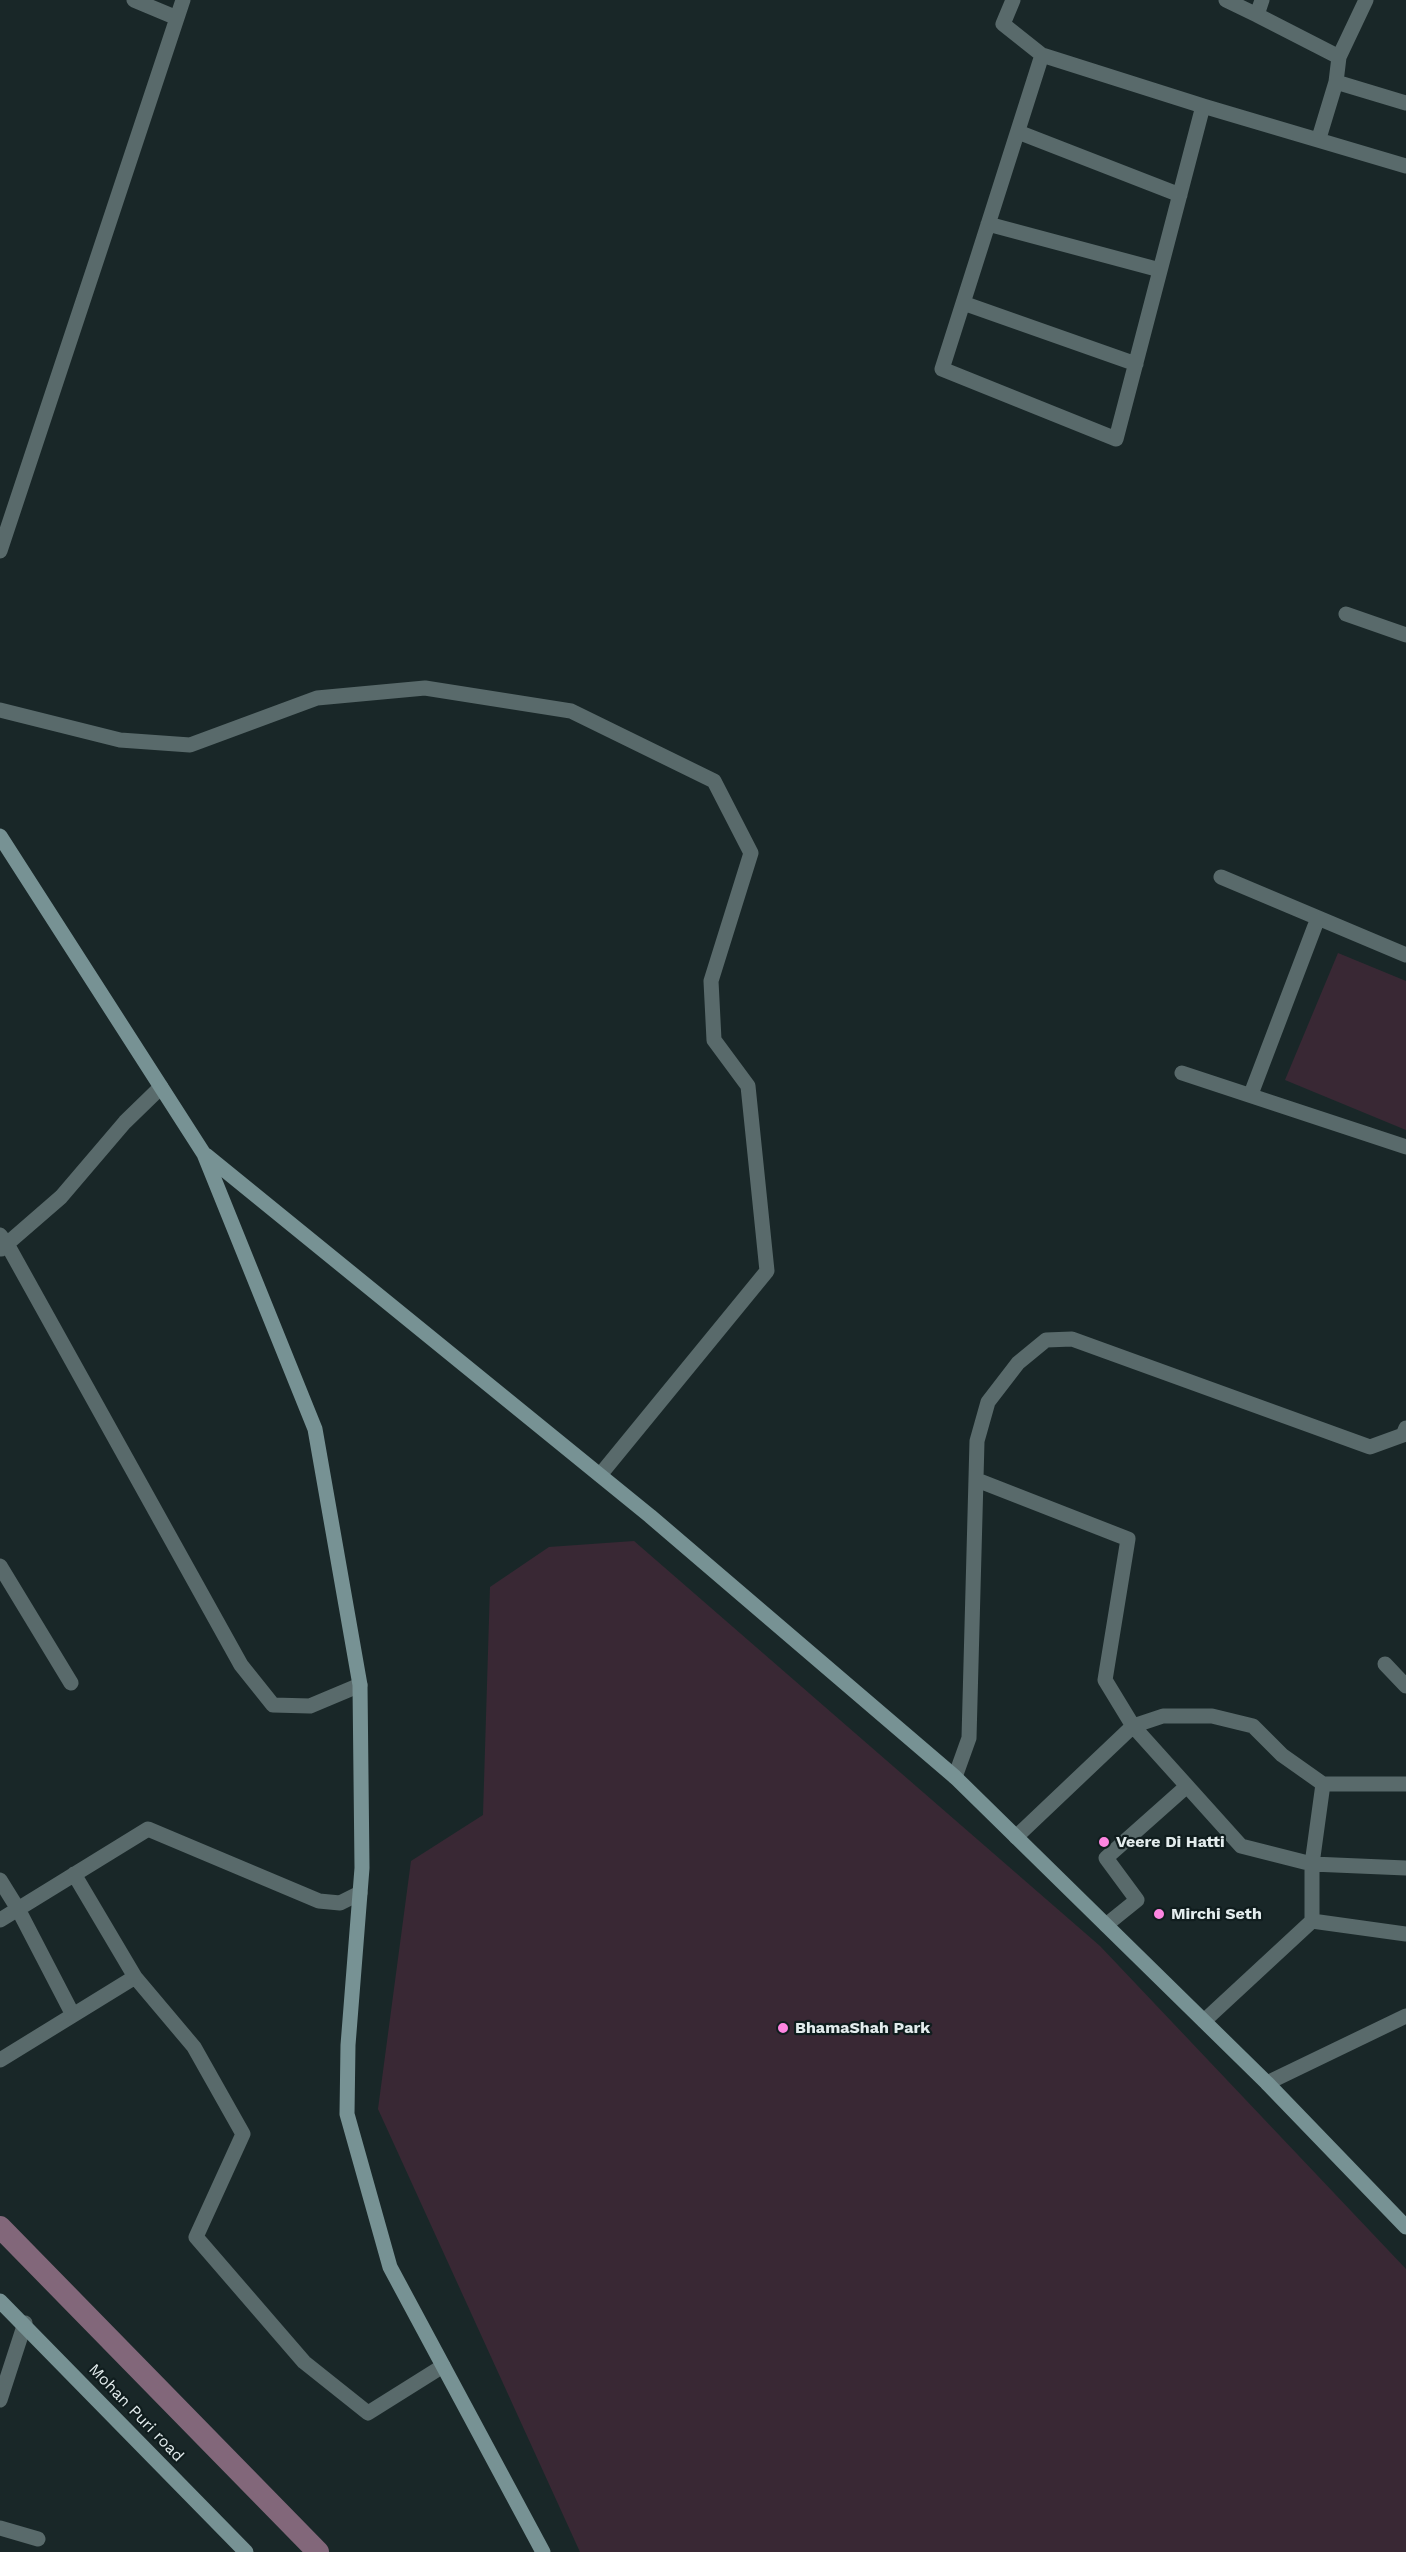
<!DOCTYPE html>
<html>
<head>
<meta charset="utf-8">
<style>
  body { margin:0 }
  canvas { display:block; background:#192728 }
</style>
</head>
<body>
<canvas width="1406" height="2552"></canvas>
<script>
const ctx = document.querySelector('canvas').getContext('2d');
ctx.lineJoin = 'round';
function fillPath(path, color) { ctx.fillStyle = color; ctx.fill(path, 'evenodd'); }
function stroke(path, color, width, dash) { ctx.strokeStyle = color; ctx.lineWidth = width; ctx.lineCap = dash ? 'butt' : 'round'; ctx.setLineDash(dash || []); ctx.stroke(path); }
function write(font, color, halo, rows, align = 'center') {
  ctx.font = font + ' "Work Sans",sans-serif'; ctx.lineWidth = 4.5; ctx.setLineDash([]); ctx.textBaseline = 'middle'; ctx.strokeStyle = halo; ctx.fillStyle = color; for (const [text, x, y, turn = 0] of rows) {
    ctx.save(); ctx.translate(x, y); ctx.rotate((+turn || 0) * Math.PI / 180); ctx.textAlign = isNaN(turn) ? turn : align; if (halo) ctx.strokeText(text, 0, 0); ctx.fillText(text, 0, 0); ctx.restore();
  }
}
fillPath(new Path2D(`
  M1338,953L1406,981V1130L1285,1080Z
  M634,1541L1100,1946L1406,2269V2552H580L378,2109L411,1861L483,1815L490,1587L549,1547Z`), '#392834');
stroke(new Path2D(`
  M0,2227L318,2552`), '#82677a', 22);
stroke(new Path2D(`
  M134,0L177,18
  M1013,0L1003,24L1042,55L1203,106L1116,439L942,369L1042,55
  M1226,0L1257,15L1262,0
  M1257,15L1339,57L1336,82L1319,138
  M1339,57L1366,0
  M1336,82L1406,103
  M1203,106L1406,166
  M1018,132L1180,195
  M988,224L1160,270
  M963,303L1136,364
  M0,551L183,0
  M1346,614L1406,635
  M0,710L120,740L190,745L317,698L425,688L571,711L714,781L751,853L711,981L714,1040L748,1086L767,1271L600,1475
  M1221,877L1406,955
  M1182,1073L1406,1147
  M1251,1094L1318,918
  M0,1235L7,1244L241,1665L273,1705L310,1706L360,1685
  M1,1249L61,1197L125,1122L161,1087
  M977,1480L1128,1539L1105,1680L1133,1726L1016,1837
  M0,1566L71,1683
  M1385,1664L1406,1686
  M955,1777L969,1738L977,1441L988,1402L1018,1363L1046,1340L1072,1339L1370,1447L1403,1435L1406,1428
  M1406,1784H1323L1312,1864L1406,1868
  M74,1874L135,1977L194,2047L243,2134L196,2237L304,2362L368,2413L443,2366
  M0,1880L18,1909L73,2015
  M0,1920L148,1829L319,1901L340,1903L360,1893
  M1312,1921L1406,1934
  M1106,1925L1137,1900L1106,1858L1187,1786
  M1204,2021L1312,1921V1864L1241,1846L1133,1726L1163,1716H1212L1253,1726L1282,1755L1323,1784
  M0,2060L135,1977
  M1267,2083L1406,2016
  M0,2400L25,2323
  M0,2528L38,2539`), '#596a6b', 15);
stroke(new Path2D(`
  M0,836L204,1154L315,1429L360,1685L362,1868L348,2045L347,2114L390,2267L543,2552
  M206,1155L650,1516L955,1777L1267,2083L1406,2227
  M0,2301L246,2552`), '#779294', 15);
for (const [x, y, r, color] of [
  [1104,1842,6,"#fe86e1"],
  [1159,1914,6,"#fe86e1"],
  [783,2028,6,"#fe86e1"]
]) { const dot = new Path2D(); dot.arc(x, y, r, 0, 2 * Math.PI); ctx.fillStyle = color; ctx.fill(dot); stroke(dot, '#101d1e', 2); }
write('bold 16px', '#e3eced', '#101d1e', [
  ["Veere Di Hatti",1116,1842],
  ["Mirchi Seth",1171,1914],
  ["BhamaShah Park",795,2028]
], 'left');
write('16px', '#e3eced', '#101d1e', [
  ["Mohan Puri road",136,2413,46]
]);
</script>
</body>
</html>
